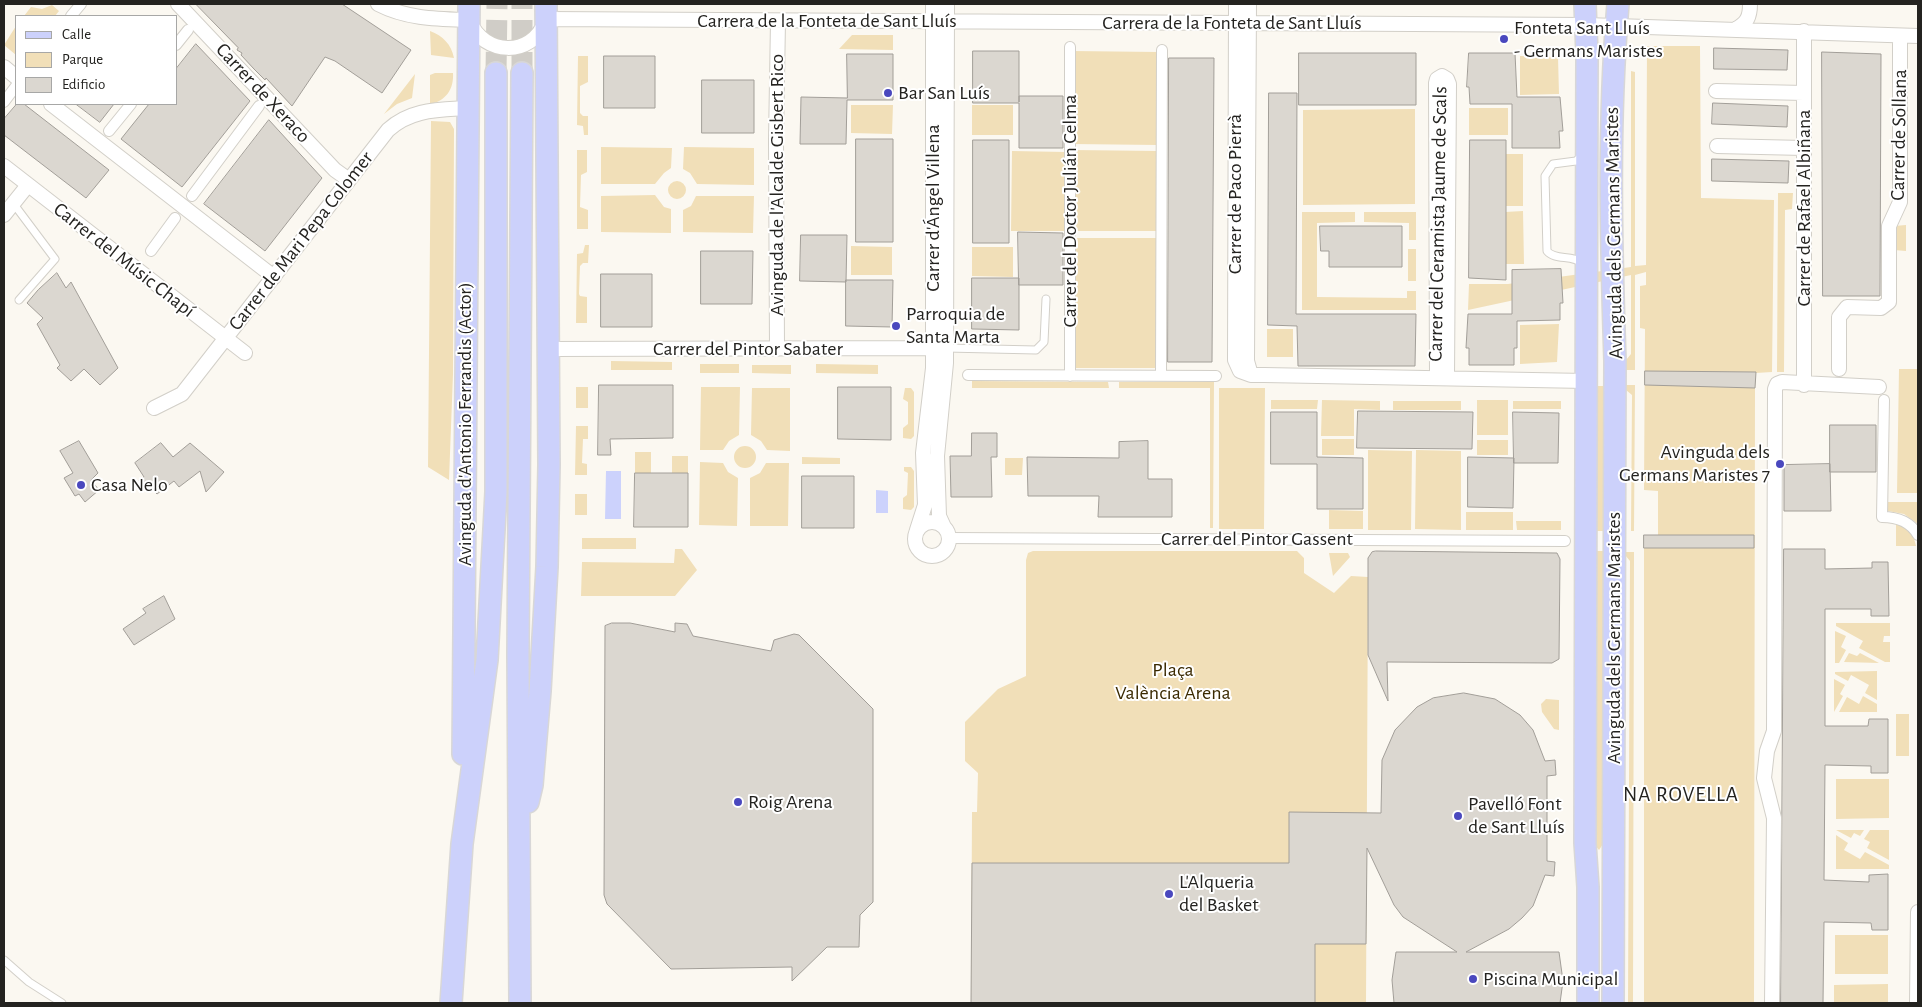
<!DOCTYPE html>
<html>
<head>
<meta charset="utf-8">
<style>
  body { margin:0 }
  #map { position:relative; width:1922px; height:1007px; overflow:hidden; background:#fbf8f1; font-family:"Alegreya Sans",sans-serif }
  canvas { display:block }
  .frame { position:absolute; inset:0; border:5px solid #242320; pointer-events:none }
  .legend { position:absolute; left:15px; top:15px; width:162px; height:90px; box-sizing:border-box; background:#fff; border:1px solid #a7a7a6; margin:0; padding:6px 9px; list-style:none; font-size:15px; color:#242320 }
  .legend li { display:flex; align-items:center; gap:10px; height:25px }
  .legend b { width:25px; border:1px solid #a7a7a6 }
</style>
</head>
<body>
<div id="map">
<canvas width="1922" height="1007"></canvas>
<div class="frame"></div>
<ul class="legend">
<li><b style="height:6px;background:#ccd1fb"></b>Calle</li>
<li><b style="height:14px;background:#f1dfb8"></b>Parque</li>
<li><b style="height:14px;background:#dbd7d0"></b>Edificio</li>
</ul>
</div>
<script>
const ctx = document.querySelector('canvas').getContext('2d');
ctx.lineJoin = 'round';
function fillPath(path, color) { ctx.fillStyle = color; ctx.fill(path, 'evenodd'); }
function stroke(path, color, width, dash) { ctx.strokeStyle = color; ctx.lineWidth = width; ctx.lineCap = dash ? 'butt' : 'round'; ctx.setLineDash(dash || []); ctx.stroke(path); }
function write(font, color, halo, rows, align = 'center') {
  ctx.font = font + ' "Alegreya Sans",sans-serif'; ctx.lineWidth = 4; ctx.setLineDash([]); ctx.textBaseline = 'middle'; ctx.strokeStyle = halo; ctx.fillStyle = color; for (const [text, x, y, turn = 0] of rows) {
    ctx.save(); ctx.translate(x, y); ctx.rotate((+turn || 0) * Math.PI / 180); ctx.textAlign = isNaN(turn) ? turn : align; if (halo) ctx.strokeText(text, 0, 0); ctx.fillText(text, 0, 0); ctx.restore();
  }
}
fillPath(new Path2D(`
  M52,5L59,11L55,16H24L31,7L42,9Z
  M16,26V55L4,45Z
  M430,31C443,36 451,44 454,58L431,55Z
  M852,35H893V50L839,49Z
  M1647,46H1700L1701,198L1774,200L1772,372L1756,373L1755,388L1754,1003H1644V535H1658V491L1644,490L1645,329L1640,328V286L1646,285V272L1635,275V370H1626V360L1631,354V275L1468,310L1469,284H1508L1631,267V71L1635,72V266L1646,265Z
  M1072,51L1158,52V145L1072,144Z
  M578,56H588V82L580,86V113L583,116H588V135H584L583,126L577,125Z
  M1520,56L1558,57L1559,94L1520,95Z
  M435,73H453C454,89 446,101 430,104V75Z
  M415,74L412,98L397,104L384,114Z
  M851,105H893L892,134L851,133Z
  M972,105H1013V135H972Z
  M1469,108H1508V135H1469Z
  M1415,109V204L1303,205V110Z
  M431,121L450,122L454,129L453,374L449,480L428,467Z
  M601,147L672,148L671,168L664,173L655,184H601Z
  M684,147L754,148V185L697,184L690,173L683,169Z
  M577,150H587V172L581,175L580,207L588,210V229H577Z
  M1072,150L1158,151L1157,231H1071Z
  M1012,151L1066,152V231H1011Z
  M1506,154H1523V206H1506Z
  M668 190a9 9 0 1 1 18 0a9 9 0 1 1-18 0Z
  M1778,193H1793L1792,209L1785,210L1784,372H1777Z
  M655,195L664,207L671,209V233L601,232V196Z
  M696,196H754L753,233L683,232V210L691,206Z
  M1523,211L1524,264H1506L1505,212Z
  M1302,212H1355V222L1317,223V297L1407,298V291H1416V310H1302Z
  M1364,212H1416V240H1409V223L1364,222Z
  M1906,225V251L1894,250V226Z
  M1072,238H1158V368H1072Z
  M585,245H589L588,263H583L580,266L579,294L580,296L587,297V323H576L577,254L583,253Z
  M851,246L892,247V275H851Z
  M972,247H1013V277L972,276Z
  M1408,249H1416V281H1408Z
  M1559,324L1557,362L1520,364V325Z
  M1267,329H1293V357H1267Z
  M611,361L672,362V370H611Z
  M700,364H739V373H700Z
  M816,364L878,365V374L816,373Z
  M752,365H791V374L752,373Z
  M1899,369H1918V493H1897Z
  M972,381L1108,382L1109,388H972Z
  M1119,382H1214L1213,528H1210V388H1119Z
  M1626,385H1635L1634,531H1631L1632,395L1626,390Z
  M1596,386H1605L1604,531H1595Z
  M576,387H588V408H576Z
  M701,387H740L739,435L729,441L723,450H700Z
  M752,388H790V451L767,450L761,441L751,435Z
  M905,388H911L914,392V436L911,439L903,438V428L908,424V402L903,399Z
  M1219,388H1265L1264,529H1219Z
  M1271,400H1318L1317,409H1271Z
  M1322,400L1380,401V410L1354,409V436H1321Z
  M1477,400H1508V435H1477Z
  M1393,401H1461V410H1393Z
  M1513,401H1561V409H1513Z
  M576,426H588V439H583L582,463L587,464V475H575Z
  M1322,439H1354V455H1322Z
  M1477,440H1508V455H1477Z
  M734 457a11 11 0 1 1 22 0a11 11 0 1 1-22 0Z
  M1368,450L1412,451L1411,530H1368Z
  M1416,450L1461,451V530L1415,529Z
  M635,452H651V473H635Z
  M672,456H688V473H672Z
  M802,457L840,458V464H802Z
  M1005,458H1023L1022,475H1005Z
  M700,462L723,463L728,472L738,478L737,526L699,525Z
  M766,463H789L788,526H750V478L760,473Z
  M904,467H911L914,471V507L911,510L903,509V498L907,495L908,473L904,471Z
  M575,494H587V515H575Z
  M1888,502H1918V524L1904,514L1888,511Z
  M1329,510L1363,511V529H1329Z
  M1466,512H1513V530H1466Z
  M1516,521H1561V530H1517Z
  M1896,523C1908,526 1914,535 1916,546H1896Z
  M582,538H636V549H582Z
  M675,549H682L697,570L675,596H581L582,562L674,563Z
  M1033,551H1297L1304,558V573L1334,593L1351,576L1368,577L1366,1003H971L972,812H977L978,773L965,761V722L998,689L1026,676V560L1028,553Z
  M1596,551H1604L1603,844L1599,850L1594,844Z
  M1625,552H1634L1633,1002H1628L1630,561L1625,555Z
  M1329,553H1348L1350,557L1333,576Z
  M1836,623H1890V636H1884L1883,642H1890V662H1885L1859,648L1863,641L1836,626Z
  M1835,631L1846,636L1841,647L1846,650L1839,663H1835Z
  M1849,653L1857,656L1860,653L1879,663L1844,662Z
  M1877,671V700L1865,693L1869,685L1851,675L1848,681L1835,674V672Z
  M1834,679L1845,685L1840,694L1843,696L1834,712Z
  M1863,696L1877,704V712H1839L1847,697L1859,704Z
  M1546,699L1559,700V730L1554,729L1542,712L1541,704Z
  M1896,714H1909V756H1896Z
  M1836,779H1889V818L1836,819Z
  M1836,830H1864L1860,836L1854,833L1851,838Z
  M1870,830H1889V860L1867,848L1870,842L1864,839Z
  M1836,835L1848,843L1844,850L1860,859L1865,852L1889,865V869H1836Z
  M1835,935H1888V974H1835Z
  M1888,984V1003H1834V985Z`), '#f1dfb8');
fillPath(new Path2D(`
  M606,471H621V519H605Z
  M876,490L888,491V513H876Z`), '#ccd2fc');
const building = new Path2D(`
  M196,4H342L411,50L382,93L335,61L325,57L292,106L266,78L265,80L254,69L241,55L242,53L237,50L238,48Z
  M196,44L250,101L182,187L121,139L149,104H176V69Z
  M1714,48L1788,50L1787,70L1714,69Z
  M973,51H1019V102V96H1063V148H1019V103H973Z
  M1822,52L1881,54L1880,296H1823Z
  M1299,53H1416V105H1299Z
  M1469,53H1515L1517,97H1560L1563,131H1559L1560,148H1512V104H1470L1469,87H1467Z
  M847,54H893V100H847L846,144H800L801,97L847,98Z
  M604,56H655V108H604Z
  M1169,58H1214L1212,362H1168Z
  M702,80H754V133H702Z
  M1269,93H1297L1296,314H1416L1415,366H1298L1297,326L1268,325Z
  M1713,103L1788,106L1787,127L1712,124Z
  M17,104H24L109,170L86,198L4,135V119Z
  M76,104H114L100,122Z
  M269,120L322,178L265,251L204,204Z
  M856,139H893V242H856Z
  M973,140H1009V243H973Z
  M1470,140H1506V280L1469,278Z
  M1712,159L1789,161L1788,183L1712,181Z
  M1320,226H1402V267H1329V251H1321Z
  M1018,232L1063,233V285H1019Z
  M801,235H847L846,282L800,281Z
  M701,251H753L752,304H701Z
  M1561,269L1563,303H1560V320L1517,321V348H1514V365H1469V348H1466L1468,314H1512V270Z
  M57,273L66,288L71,282L118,368L100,385L84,369L71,381L57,368L60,365L37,324L43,318L27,303L38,290Z
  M601,274H652V327H601Z
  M972,278H1019V330L972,329Z
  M846,280H893L892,327L846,326Z
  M1645,371L1756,372L1755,388L1645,385Z
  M599,385H673V438L610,439L611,455H598Z
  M838,387H891V440L838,439Z
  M1358,411L1473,412L1472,449L1357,448Z
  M1271,412H1317V457L1363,458V509H1317V464H1271Z
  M1513,412L1559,413L1558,463H1514Z
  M1830,425H1876V472H1830Z
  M972,433H997V457H991L992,497H951L950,456H971Z
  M79,441L98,473L91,480L99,490L85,502L79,494L75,496L64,478L73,473L60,451Z
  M1148,441V479H1172V517H1098L1099,496H1028L1027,457L1119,458V442Z
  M161,443L173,457L190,443L224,472L206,492L200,471L179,487L174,481L157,494L150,487L146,490L139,480L144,477L135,463Z
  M1468,457L1514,458L1513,508L1468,507Z
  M1830,464L1831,511H1784V465Z
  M635,473H688V527H634Z
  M802,476H854V528H802Z
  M1644,535H1754V548H1644Z
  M1784,549H1825V569L1872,568V562H1888L1889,616H1871V609H1825V726H1868L1869,719H1888V773H1871V766L1825,765L1824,880L1869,882V875L1888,874V930H1872L1871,923L1824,922L1823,1003H1781Z
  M1376,551L1557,553L1560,559L1559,659L1552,663L1387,662L1388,701L1368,655V558L1372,552Z
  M164,596L175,619L134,645L123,629L146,613L143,609Z
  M612,623H630L675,632V623L687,624L693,636L771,651L774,640L794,634L799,635L873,709V902L860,915L859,947H827L792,981V967L671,969L607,904L604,895L605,626Z
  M1464,693L1495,699L1520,715L1533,730L1545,761L1555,760L1556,775L1547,776V861L1555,862L1554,876L1545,875L1533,906L1522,918L1509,929L1466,952H1559L1563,981L1560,1003H1394L1392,980L1396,952H1457L1403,917L1394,905L1367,848L1366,944H1315V1003H971L972,863H1289V812L1381,813L1382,760L1395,730L1417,707L1433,698Z`);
fillPath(building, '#dbd7d0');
stroke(building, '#a29e98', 1);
stroke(new Path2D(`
  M496,73L497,4
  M522,73V4`), '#d0cdc7', 21, [21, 11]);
const service = new Path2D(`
  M1583,155L1576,161L1553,164L1545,176L1547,251C1555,261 1573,254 1583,264
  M13,203L55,259L19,300
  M946,348L1036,350L1044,342L1046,299
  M4,960L29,982L62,1003`);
const pedestrian = new Path2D(`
  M71,16L81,4
  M176,45L188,30
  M4,102L16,86
  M109,131L131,104
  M192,196L259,106
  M151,251L175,218
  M968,375L1216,376
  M1070,376V47
  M1161,376L1162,50
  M1884,400L1882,517C1897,517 1910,521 1918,535
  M948,538L1565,541`);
const minor = new Path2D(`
  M178,4L335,170L349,180
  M378,4C407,19 437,19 469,20
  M1236,4L1235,360L1240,371L1251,375H1264L1586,381
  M1249,4L1247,361L1251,375
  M546,19L1586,25L1918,36
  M470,22C484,55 531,58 545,22
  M1736,29C1747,23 1750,17 1750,4
  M1804,31V385
  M4,67L16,77
  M1716,91L1804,93
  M51,104L274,277
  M1717,146L1804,148
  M4,166L245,353
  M4,215L28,185
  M550,349L942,348
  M777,349L776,140L778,21
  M1839,369V317L1847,307L1881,308L1889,302V226L1900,202V36
  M1437,377L1436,83L1437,79L1442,76L1447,79L1449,84L1447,377
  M154,408L182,394L388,130C411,109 438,110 468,108
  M915 539a17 17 0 1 1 34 0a17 17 0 1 1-34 0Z
  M944,527L939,516L937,456L946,363L947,4
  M917,530L925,505L923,453L933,368V4
  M1772,1003L1774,818L1764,778L1767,751L1774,731L1775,389L1777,384L1782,382L1879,387
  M1917,1003L1918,912`);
const primary = new Path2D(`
  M1585,4L1587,55L1585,843L1588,887V1003
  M463,754L469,4
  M528,802L532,785L540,691L547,567L549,465L546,4
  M451,1003L462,844L487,660L496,492V73
  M520,1003L518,654L522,73
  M1613,1003L1615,361C1611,243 1608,122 1618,4`);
stroke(service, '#d2cfc8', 9);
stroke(pedestrian, '#d2cfc8', 12);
stroke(minor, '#d2cfc8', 16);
stroke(primary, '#d8d7d7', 24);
stroke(service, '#fff', 7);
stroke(pedestrian, '#fff', 10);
stroke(minor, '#fff', 14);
stroke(primary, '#ccd1fb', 21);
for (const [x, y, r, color] of [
  [1504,39,5,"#4a48be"],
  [888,93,5,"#4a48be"],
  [896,326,5,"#4a48be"],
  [1780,464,5,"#4a48be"],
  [81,485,5,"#4a48be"],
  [738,802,5,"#4a48be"],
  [1458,816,5,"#4a48be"],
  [1169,894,5,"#4a48be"],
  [1473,979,5,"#4a48be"]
]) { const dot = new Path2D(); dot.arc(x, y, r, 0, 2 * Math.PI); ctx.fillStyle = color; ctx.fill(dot); stroke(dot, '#fff', 2); }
write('20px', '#242320', '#fff', [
  ["Carrera de la Fonteta de Sant Lluís",827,21],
  ["Carrera de la Fonteta de Sant Lluís",1232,23],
  ["Carrer de Xeraco",263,93,47],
  ["Carrer de Sollana",1899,135,-89],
  ["Avinguda de l'Alcalde Gisbert Rico",777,185,-90],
  ["Carrer de Paco Pierrà",1235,194,-90],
  ["Carrer d'Ángel Villena",933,208,-90],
  ["Carrer de Rafael Albiñana",1804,208,-90],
  ["Carrer del Doctor Julián Celma",1070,211,-90],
  ["Carrer del Ceramista Jaume de Scals",1438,224,-89],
  ["Avinguda dels Germans Maristes",1614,233,-91],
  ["Carrer de Mari Pepa Colomer",301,241,-52],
  ["Carrer del Músic Chapí",124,260,38],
  ["Carrer del Pintor Sabater",748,349],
  ["Avinguda d'Antonio Ferrandis (Actor)",465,424,-90],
  ["Carrer del Pintor Gassent",1257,539],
  ["Avinguda dels Germans Maristes",1614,638,-90]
]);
write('20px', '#242320', '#fff', [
  ["Fonteta Sant Lluís",1514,28],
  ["- Germans Maristes",1514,51],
  ["Bar San Luís",898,93],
  ["Parroquia de",906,314],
  ["Santa Marta",906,337],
  ["Avinguda dels",1770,452,"right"],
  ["Germans Maristes 7",1770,475,"right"],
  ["Casa Nelo",91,485],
  ["Roig Arena",748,802],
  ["Pavelló Font",1468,804],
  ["de Sant Lluís",1468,827],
  ["L'Alqueria",1179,882],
  ["del Basket",1179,905],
  ["Piscina Municipal",1483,979]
], 'left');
write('20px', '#3a2900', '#fff', [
  ["Plaça",1173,670],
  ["València Arena",1173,693]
]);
ctx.letterSpacing = '1px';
write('21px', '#242320', '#fff', [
  ["NA ROVELLA",1681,795]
]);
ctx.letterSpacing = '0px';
</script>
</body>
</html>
